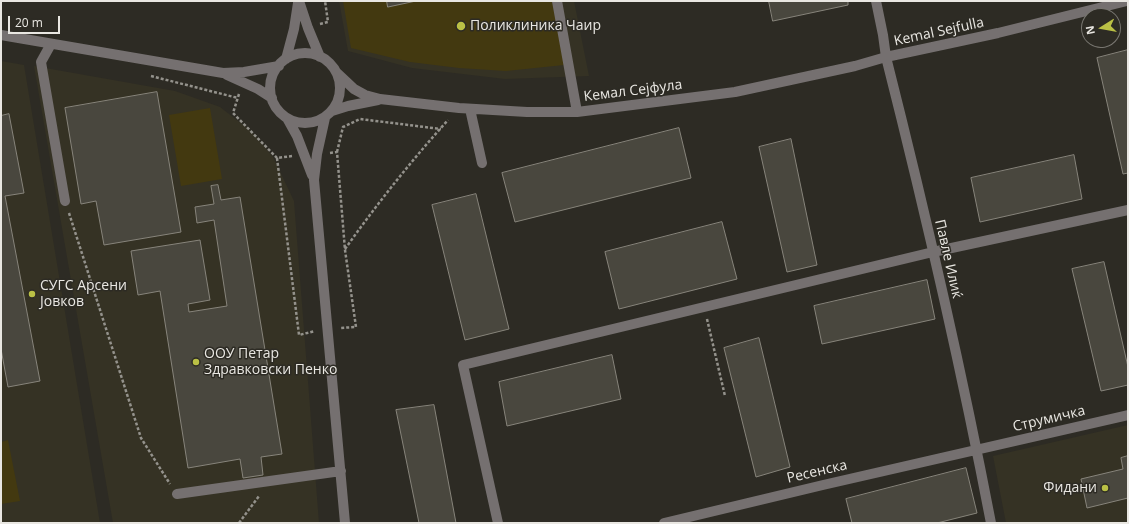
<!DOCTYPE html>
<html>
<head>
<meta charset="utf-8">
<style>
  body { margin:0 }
  #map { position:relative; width:1129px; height:524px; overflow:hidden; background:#2d2b24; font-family:"Open Sans",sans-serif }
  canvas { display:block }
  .frame { position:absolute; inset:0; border:2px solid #e9e7e2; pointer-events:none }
  .north { position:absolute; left:1081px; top:8px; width:40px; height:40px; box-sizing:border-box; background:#2d2b24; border:1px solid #787670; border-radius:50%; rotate:259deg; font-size:11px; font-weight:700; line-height:16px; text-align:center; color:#e9e7e2 }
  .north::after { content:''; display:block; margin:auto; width:14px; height:18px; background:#bac045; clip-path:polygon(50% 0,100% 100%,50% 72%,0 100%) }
  .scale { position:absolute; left:8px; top:16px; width:52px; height:18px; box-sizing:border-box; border:2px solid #e9e7e2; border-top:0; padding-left:5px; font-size:12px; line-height:14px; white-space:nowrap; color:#e9e7e2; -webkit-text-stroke:3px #2d2b24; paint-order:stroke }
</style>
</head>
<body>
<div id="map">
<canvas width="1129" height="524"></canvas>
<div class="frame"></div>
<div class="north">N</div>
<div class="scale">20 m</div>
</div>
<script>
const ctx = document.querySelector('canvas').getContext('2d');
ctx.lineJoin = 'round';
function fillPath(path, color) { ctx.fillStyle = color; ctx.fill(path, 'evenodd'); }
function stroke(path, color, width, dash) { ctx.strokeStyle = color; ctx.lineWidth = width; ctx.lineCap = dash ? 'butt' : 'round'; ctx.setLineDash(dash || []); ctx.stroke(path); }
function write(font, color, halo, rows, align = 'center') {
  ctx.font = font + ' "Open Sans",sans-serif'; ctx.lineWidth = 3; ctx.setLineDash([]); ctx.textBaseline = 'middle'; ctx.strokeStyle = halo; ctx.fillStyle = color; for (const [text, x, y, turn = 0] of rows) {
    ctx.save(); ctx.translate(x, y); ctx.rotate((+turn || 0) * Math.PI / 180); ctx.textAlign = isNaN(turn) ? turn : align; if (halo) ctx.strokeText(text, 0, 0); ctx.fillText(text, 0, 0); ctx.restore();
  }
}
fillPath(new Path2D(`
  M339,1H574L589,76L505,79L412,68L348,51Z
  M1,61L24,65L100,523H1Z
  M34,66L175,91L220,107L251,131L273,157L294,201L319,523H113Z
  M1128,425V523H1006L993,456Z`), '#353224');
fillPath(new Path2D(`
  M343,1H552L564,65L506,71L459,68L410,62L351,48Z
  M210,108L222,179L181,186L169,115Z
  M8,440L20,501L1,504V442Z`), '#433910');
const building = new Path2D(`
  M387,1H416L388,7Z
  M769,1H848V5L773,21Z
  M1128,50V173L1123,174L1097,58Z
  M157,92L181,232L104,245L96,201L81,204L65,108Z
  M9,114L24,193L5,196L40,381L8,387L1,349V116Z
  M679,128L691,178L515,222L502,173Z
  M791,139L817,265L787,272L759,147Z
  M1074,155L1082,199L980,222L971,178Z
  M218,185L221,200L240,197L282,454L261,457L263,475L243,478L240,459L188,468L160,291L138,295L131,251L200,240L210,300L188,304L189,312L227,306L214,220L197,223L195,207L214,204L211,186Z
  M476,194L509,329L465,340L432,205Z
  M722,222L737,279L619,309L605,252Z
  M1104,262L1128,367V385L1101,391L1072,269Z
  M927,280L935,319L822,344L814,306Z
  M759,338L790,467L756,477L724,348Z
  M612,355L621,399L507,426L499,382Z
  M434,405L456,523H419L396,410Z
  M1128,456V498L1087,508L1081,479L1123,469L1121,458Z
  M966,468L977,513L937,523H852L846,499Z`);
fillPath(building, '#49473e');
stroke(building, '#87847b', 1);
stroke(new Path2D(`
  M320,24L328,22L325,1
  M151,76L238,98
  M239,94L233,113L277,158L292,156
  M337,152L343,127L360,119L441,129
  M330,153L337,152L345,250L356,327L340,328
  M277,158L299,335L315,331
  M69,213L141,438L170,484
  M345,249C377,204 411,161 448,120
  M707,319L725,396
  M239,523L259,496`), '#94928c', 2.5, [3, 2]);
stroke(new Path2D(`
  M299,1L308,28L320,57
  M557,1L577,112
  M876,1L883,35L886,57C925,211 961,367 991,523
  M1,35L223,73L244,72L279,66
  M51,44L41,62L65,201
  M270 88a35 35 0 1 1 70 0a35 35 0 1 1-70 0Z
  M286,59L294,29L298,3
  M337,73L354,89L365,95L380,99L459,108L527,112H577L735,92L855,66L886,57L998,33L1127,1
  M227,75L258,89L272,98
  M470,109L482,163
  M332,111L348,106L378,100
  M287,118L297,136L312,175
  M325,118L317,154L314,180L345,523
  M177,494L341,471
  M498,523L463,365L933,252L1128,210
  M664,523L823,485L1128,415`), '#757070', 10);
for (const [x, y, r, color] of [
  [461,26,5,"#bac045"],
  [32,294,4,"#bac045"],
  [196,362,4,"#bac045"],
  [1105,488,4,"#bac045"]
]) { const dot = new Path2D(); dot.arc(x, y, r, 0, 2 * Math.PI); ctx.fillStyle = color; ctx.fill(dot); stroke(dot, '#2d2b24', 1.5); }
write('14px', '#e9e7e2', '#2d2b24', [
  ["Поликлиника Чаир",470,26],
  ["СУГС Арсени",40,286],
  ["Јовков",40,302],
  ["ООУ Петар",204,354],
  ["Здравковски Пенко",204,370],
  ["Фидани",1097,488,"right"]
], 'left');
write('14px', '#e9e7e2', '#2d2b24', [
  ["Kemal Sejfulla",939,32,-12],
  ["Кемал Сејфула",633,91,-7],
  ["Павле Илиќ",948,259,77],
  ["Струмичка",1049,419,-13],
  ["Ресенска",817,472,-13]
]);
</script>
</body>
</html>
